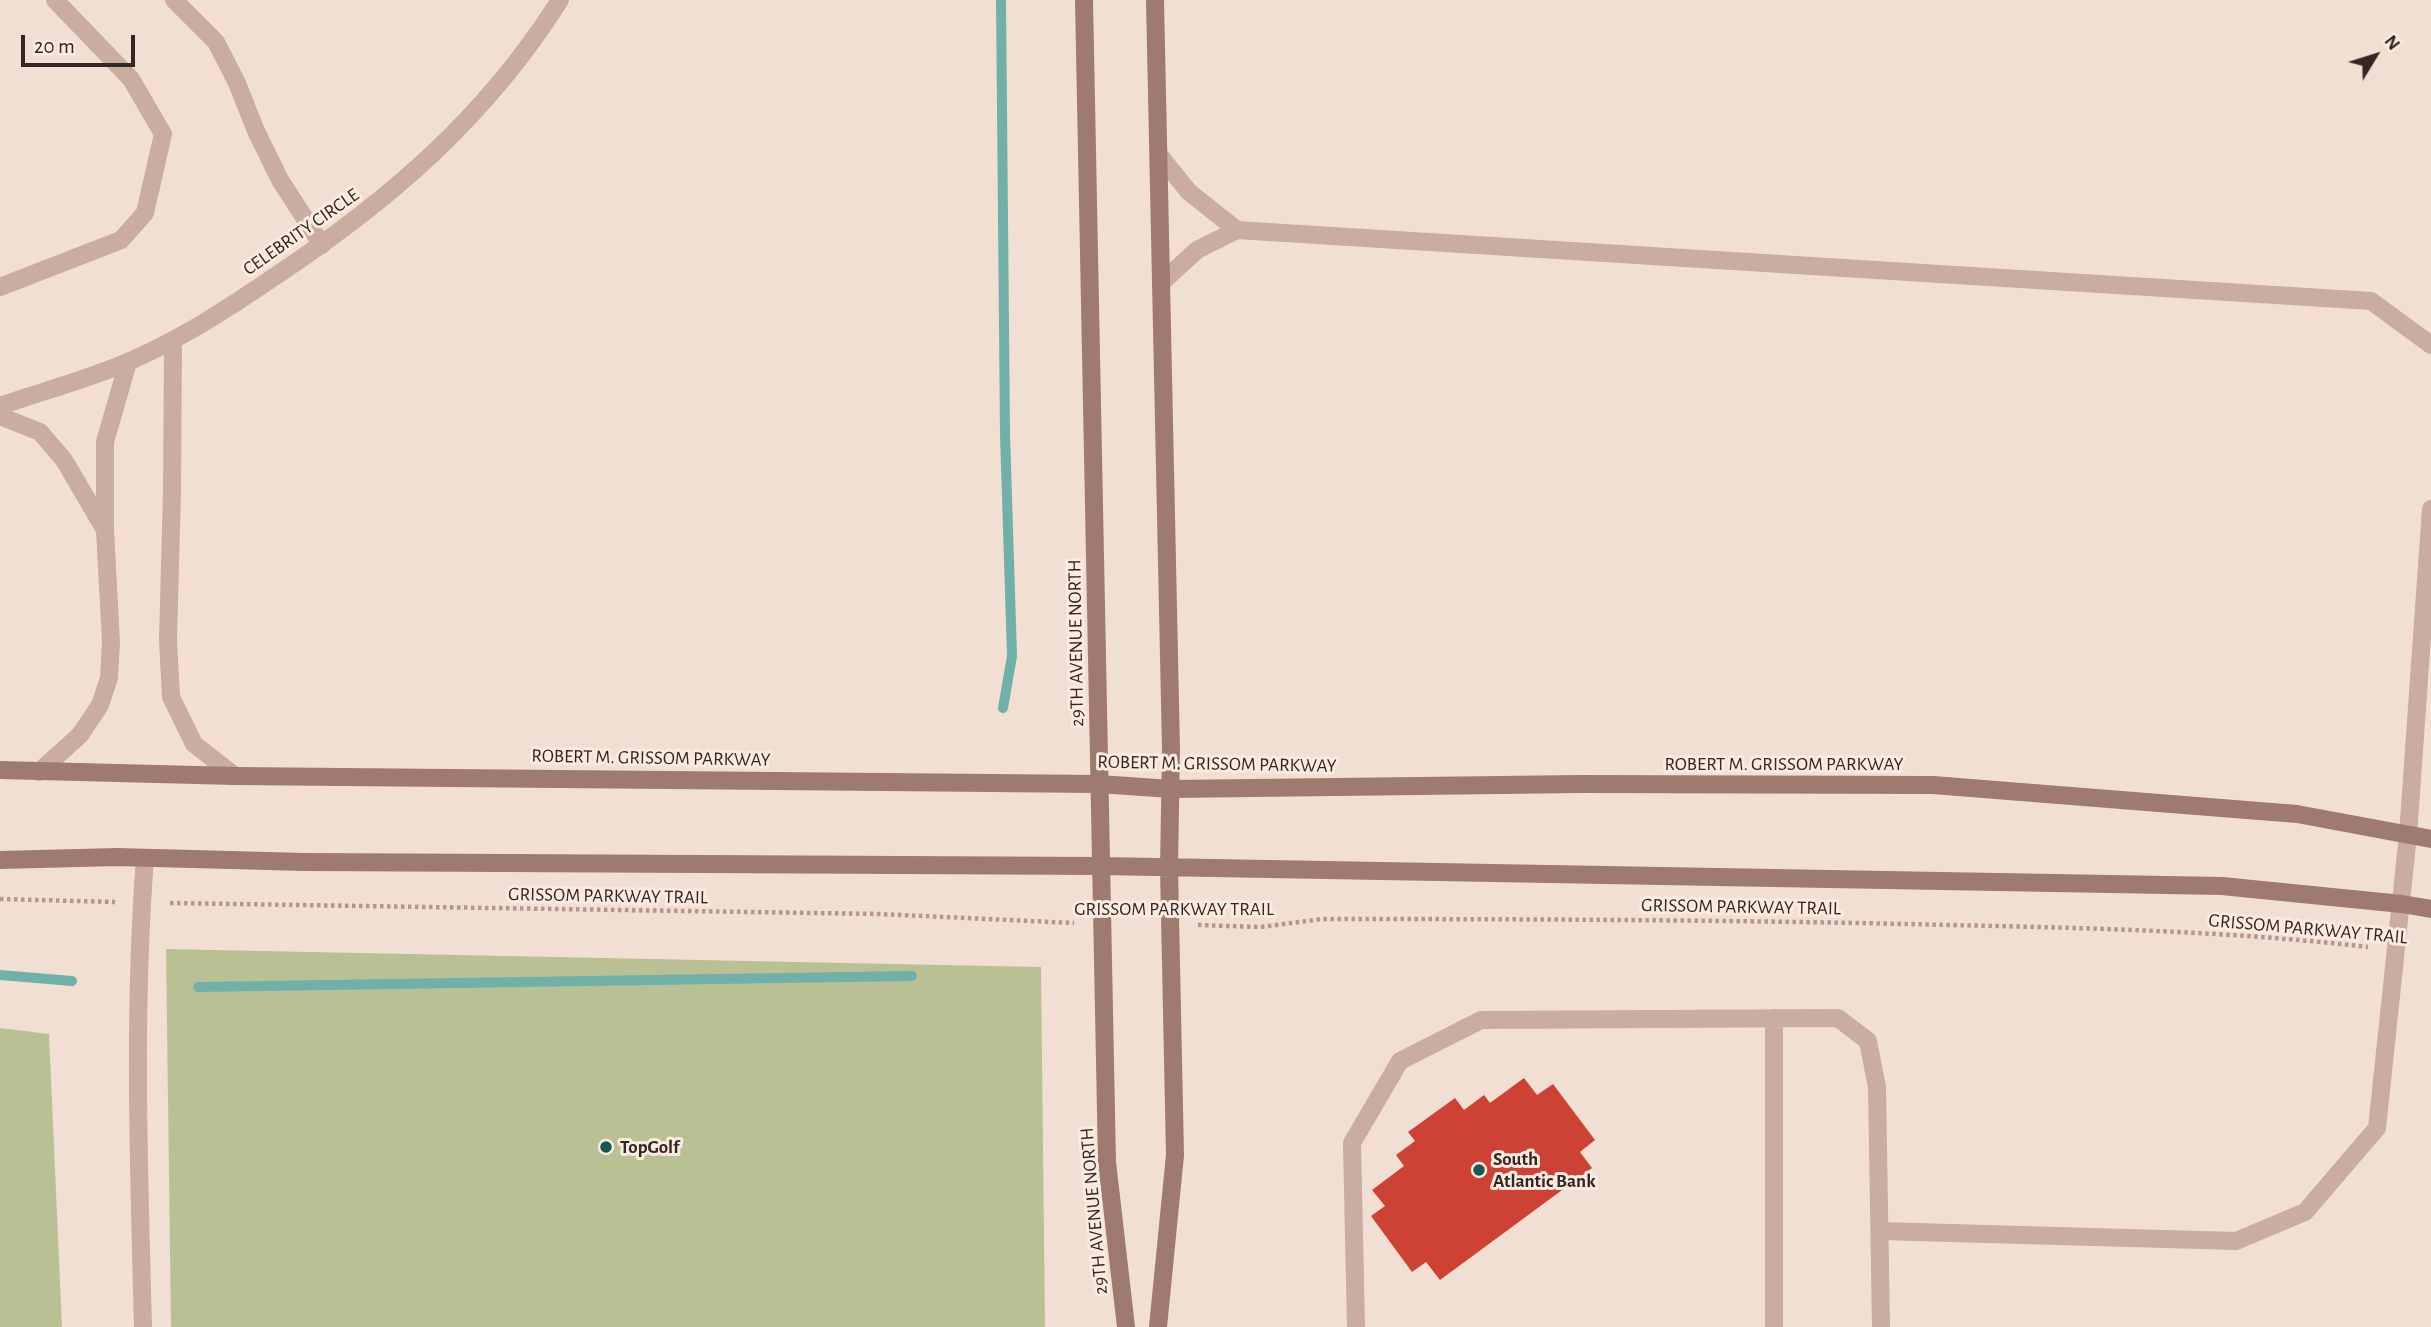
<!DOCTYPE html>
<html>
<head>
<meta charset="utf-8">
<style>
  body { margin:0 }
  #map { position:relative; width:2431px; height:1327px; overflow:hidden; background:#f2dfd4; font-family:"Alegreya Sans",sans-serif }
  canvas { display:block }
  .north { position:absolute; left:2340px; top:21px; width:70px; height:70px; -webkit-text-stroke:5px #faeae0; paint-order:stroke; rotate:52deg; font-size:19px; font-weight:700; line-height:28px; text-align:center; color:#332624 }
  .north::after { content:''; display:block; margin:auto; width:24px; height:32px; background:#332624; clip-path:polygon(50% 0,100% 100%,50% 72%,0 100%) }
  .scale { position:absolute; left:21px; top:35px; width:114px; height:32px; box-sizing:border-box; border:4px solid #332624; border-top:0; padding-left:9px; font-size:21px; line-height:24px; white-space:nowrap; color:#332624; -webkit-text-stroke:5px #faeae0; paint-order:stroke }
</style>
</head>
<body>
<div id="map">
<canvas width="2431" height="1327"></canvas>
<div class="north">N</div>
<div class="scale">20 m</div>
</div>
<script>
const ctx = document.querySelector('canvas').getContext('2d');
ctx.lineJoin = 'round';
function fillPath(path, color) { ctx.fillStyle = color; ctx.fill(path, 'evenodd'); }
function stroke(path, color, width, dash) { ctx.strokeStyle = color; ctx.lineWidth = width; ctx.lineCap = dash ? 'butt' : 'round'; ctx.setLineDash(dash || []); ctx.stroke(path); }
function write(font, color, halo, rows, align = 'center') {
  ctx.font = font + ' "Alegreya Sans",sans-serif'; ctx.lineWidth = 6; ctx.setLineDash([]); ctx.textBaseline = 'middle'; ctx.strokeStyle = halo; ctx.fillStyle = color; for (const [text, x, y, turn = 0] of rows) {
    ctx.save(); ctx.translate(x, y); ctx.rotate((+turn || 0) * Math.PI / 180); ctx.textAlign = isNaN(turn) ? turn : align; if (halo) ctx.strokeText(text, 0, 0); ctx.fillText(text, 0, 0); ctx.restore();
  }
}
fillPath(new Path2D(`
  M166,949L1041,967L1045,1327H171Z
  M0,1028L49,1034L62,1327H0Z`), '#b9c194');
stroke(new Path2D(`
  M1001,0L1005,434L1012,656L1003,708
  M0,975L72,981
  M198,987L912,976`), '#71b0a9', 10);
fillPath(new Path2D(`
  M1524,1078L1537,1095L1553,1084L1595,1140L1580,1152L1592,1168L1440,1280L1426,1262L1412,1272L1371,1216L1385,1206L1372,1190L1404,1166L1396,1155L1415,1141L1408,1132L1455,1098L1464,1110L1484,1095L1490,1103Z`), '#ce4235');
stroke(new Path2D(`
  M0,899L115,902
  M170,903L879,914L1074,923
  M1198,925L1261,927L1322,919C1532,919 1742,920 1951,925C2090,928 2229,931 2368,947`), '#b6968a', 4.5, [3.5, 3.5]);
stroke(new Path2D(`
  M174,0L216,42L237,83L256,131L280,180L322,245
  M1159,155L1189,192L1237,230
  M1161,283L1197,250L1237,230L2371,301L2431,345
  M0,287L121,240L145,213L163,134L131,79L55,0
  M1880,1231L2236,1241L2305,1212L2377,1128L2408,835L2431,509
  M143,1327C139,1171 133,1014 145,858
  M1356,1327L1352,1143L1400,1061L1481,1020L1838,1018L1868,1041L1877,1087L1881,1327
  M1774,1327V1018`), '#caaca0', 18);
stroke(new Path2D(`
  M173,341L172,491L168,640L171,697L194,744L235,776
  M0,406C43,391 89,379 130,361C183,338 230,307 277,275C391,199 486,117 560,0
  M0,416L40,432L64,460L105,530L111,642L109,678L100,705L80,735L39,772
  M105,527V442L128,362`), '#caaca0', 18);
stroke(new Path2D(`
  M1084,0L1107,1162L1126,1327
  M1155,0L1171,749L1169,868L1175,1155L1158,1327
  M0,770L235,776L1099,784L1171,789L1582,784L1933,785L2297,814L2431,839
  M0,860L117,857L305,862L1101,866L2222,886L2402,904L2431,909`), '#9e7a71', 18);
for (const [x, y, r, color] of [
  [606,1147,7,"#175751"],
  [1479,1170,7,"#175751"]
]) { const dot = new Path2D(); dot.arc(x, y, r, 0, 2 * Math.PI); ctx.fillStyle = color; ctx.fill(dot); stroke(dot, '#faeae0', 2.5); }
write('19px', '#332624', '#faeae0', [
  ["CELEBRITY CIRCLE",301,232,-35],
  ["29TH AVENUE NORTH",1076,643,-91],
  ["ROBERT M. GRISSOM PARKWAY",651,758,1],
  ["ROBERT M. GRISSOM PARKWAY",1217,764,1],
  ["ROBERT M. GRISSOM PARKWAY",1784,764],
  ["GRISSOM PARKWAY TRAIL",608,896,1],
  ["GRISSOM PARKWAY TRAIL",1741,907,1],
  ["GRISSOM PARKWAY TRAIL",1174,909],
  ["GRISSOM PARKWAY TRAIL",2308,929,5],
  ["29TH AVENUE NORTH",1094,1211,-95]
]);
write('bold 19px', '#332624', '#faeae0', [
  ["TopGolf",620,1147],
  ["South",1493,1159],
  ["Atlantic Bank",1493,1181]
], 'left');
</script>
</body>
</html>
